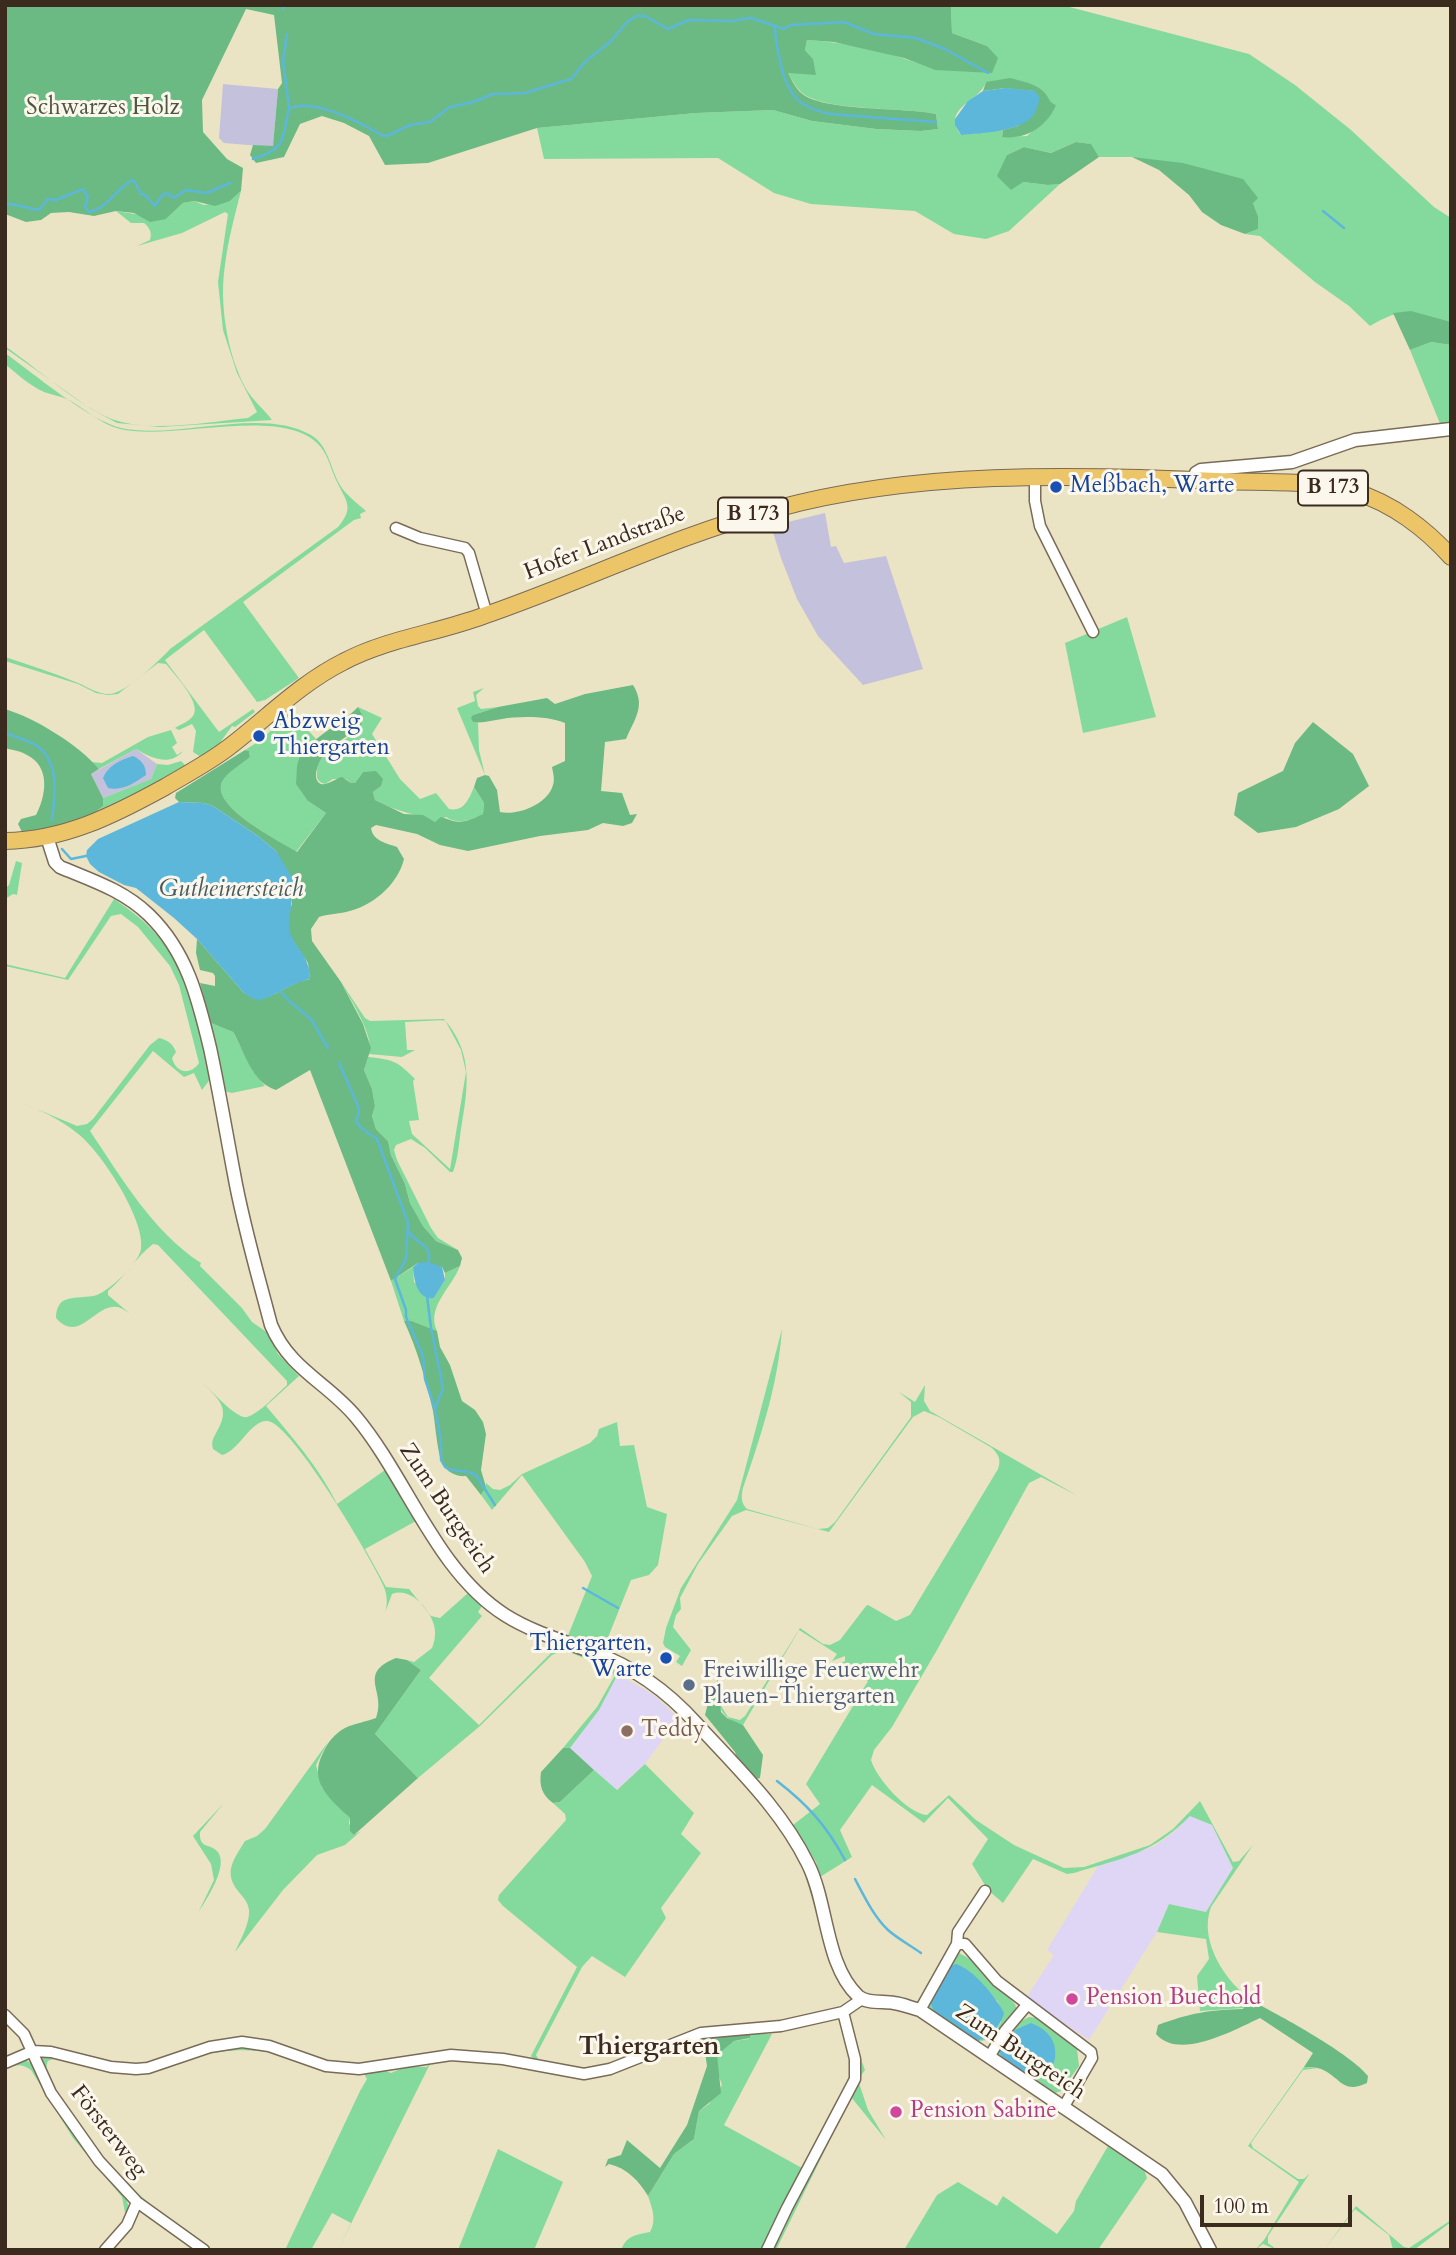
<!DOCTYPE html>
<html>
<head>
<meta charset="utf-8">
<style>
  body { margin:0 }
  #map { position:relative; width:1456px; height:2255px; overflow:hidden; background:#ebe4c4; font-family:Cardo,serif }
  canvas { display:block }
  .frame { position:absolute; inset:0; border:7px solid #3b2a1e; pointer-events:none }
  .scale { position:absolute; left:1200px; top:2195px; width:152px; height:32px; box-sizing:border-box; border:4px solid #3b2a1e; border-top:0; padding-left:9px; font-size:21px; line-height:24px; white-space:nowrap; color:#3b2a1e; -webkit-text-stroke:5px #fbf7ec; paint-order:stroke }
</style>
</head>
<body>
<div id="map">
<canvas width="1456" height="2255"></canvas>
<div class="frame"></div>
<div class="scale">100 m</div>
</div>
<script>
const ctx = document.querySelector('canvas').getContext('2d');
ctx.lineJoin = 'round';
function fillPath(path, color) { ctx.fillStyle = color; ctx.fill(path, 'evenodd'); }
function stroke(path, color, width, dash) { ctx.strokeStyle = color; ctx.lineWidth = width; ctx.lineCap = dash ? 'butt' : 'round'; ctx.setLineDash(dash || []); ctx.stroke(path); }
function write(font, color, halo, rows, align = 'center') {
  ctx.font = font + ' Cardo,serif'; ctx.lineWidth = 6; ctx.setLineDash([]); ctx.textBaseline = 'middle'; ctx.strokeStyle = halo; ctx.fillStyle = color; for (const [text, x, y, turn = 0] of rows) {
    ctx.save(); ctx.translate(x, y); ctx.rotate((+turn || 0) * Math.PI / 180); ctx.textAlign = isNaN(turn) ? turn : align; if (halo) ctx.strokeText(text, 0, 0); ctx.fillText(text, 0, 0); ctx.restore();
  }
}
fillPath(new Path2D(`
  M618,1674L654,1695L675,1715L674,1724L645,1764L616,1790L570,1748L598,1710Z
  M1190,1815L1212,1825L1233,1868L1206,1912L1169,1904L1157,1932L1089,2040L1026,1998L1054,1955L1047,1950L1098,1866L1155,1846L1176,1830Z`), '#dfd5f5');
fillPath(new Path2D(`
  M223,84L278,89L273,147L224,143L219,138Z
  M825,513L831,547L836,546L844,563L886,556L923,669L863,685L818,636L797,599L781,558L771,526Z
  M136,749L157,764L151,779L103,798L91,774Z`), '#c3c1db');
fillPath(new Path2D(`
  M951,5H1062L1249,54L1295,85L1351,130L1434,207L1451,218V322C1408,316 1414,301 1370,326L1349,306L1315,282L1260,236L1245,234L1258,229V216L1253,203L1132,157H1099L1090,144L1076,142L1051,153L1024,147L1007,155L1023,182L1048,185L1060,184L1009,231L986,239L954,234L915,211L811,204L774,193L718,158L544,159L537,128L696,113L773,110L812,121L876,129L921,131L938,129L936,114C905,107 819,112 800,91C795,86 791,78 787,72L813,59L805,50L807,40C850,42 893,53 933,69L987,46L952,33ZM986,82L1050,103L1056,105L1039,125L1027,136L1002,137L1003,130L961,135C941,107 979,103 986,82Z
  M241,191C235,215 228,240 225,265C219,303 227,353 245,387C252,400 265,410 272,420L160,427L117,423L91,409L5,348V346C36,367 85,412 118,421C155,432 209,422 248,418L257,412L237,373L223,330L218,282L228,214L225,212L182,233L137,246L150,240C152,232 150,228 144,223H131L116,211L166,219L183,203L194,201L204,205L230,201Z
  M1431,342L1451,345V424L1441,426L1410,350Z
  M5,353C33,373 90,421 121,428C178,440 261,406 311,435C329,446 330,468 340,485C346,495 357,503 366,511L360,514L361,518L354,520L243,602L299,678L265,700L257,702L204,630L165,660L219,732L253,709L255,712L235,727L232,726L219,744L201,757L193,752L196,731L192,724L179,730L175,728C181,724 191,721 194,714C200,701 174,674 166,664L158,663L118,694L108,695L96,693L78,684L5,661V657C29,665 54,673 78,683C88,687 97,694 109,694C125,694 159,661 170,649L338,527C355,507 346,501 336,480C330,467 328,453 317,443C279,406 172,441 120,429C100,424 86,409 69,400C61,396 52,395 44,392C29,385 17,374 5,364Z
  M1127,617L1156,717L1083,733L1065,643Z
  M484,688L476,695L478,706L481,709L498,707L473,715V722L478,723L479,750L485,775L457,708L475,701L473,692Z
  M358,707L382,718L372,734L400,779L420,799L436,793L449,809C464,812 469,799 474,787L484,803L483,814C470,820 458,825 446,817L435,822C415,813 395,812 375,800L373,792L381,786L363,772L355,783H351L346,779H333L325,784C319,782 316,780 317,772C318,751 339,748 350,735C355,730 359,722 363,716Z
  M291,711L316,739L306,748L308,801L326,813L296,852C278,840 211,807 222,782C226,772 242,764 250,757L249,751L245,750L261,740Z
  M171,730L177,743L172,747L177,755L183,751C170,767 151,758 136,749L99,769L91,762L102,763L148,737Z
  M181,761L186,766L179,773L93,815L103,806V798L151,779L157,764L168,765Z
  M16,861L22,863L17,895L13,894L5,899V889L9,885Z
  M114,899C187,946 193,999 211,1078L202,1090L194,1073L184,1077L153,1051L90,1131C121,1177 153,1232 201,1263L200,1266L242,1308L252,1322L268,1333L278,1354L299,1376L266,1406C292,1437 319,1467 337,1504L385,1470L416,1521L365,1549L386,1587L409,1589L431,1616L440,1618L468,1593L482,1606L478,1612L482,1616L429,1678L479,1725L558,1646L604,1662L623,1674V1677L618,1674L599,1710L570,1748H563L597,1707L614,1677L611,1669L564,1650L552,1655L480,1726L418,1778L375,1734L421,1670L407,1660L414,1662L432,1648C435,1641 436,1633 434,1625C429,1608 410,1587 392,1594L385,1613C388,1604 387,1595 384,1587C372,1559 293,1425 268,1421C251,1419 240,1450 222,1455L213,1449C211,1442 213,1439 216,1433C231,1408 220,1401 203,1383C211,1390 237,1420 247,1417C259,1414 278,1393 287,1385V1381L158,1245L153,1244C136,1257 125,1277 108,1291V1295L129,1313C124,1310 119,1306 113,1307C93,1308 78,1343 56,1318C56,1311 58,1303 65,1300C75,1296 87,1298 97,1295C110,1290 139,1263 141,1249C146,1220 100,1150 77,1133C60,1119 40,1110 20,1102L77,1126L87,1124L93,1119L150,1045L159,1038C168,1040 173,1044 176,1052L172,1058C176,1073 190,1076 199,1063L179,985L170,966L138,927L121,914L111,916L68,980L5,966V964L65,978Z
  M341,982L365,1018L370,1021L444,1019C474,1054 468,1087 461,1129C459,1143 458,1159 453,1172H450L425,1148L411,1139L396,1145L394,1150L397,1160L431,1228L438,1238L458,1250L436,1241L423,1226L410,1203L405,1184L391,1155L388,1141L376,1129L372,1116L375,1106L372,1089L364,1070L368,1057C395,1060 397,1061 415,1079L413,1081L419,1120L409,1121L412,1134L450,1169L466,1072L461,1050L445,1020L405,1022L407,1050H415L402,1057L369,1054C375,1036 350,999 341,982Z
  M200,983L211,1023L233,1032L253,1071L265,1086L232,1093L224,1091Z
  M460,1266C451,1289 426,1307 437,1331L412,1321H404L391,1281L413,1267L414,1282L434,1298L445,1280V1273Z
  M782,1329C778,1385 761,1436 743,1488C741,1497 741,1503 747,1509L818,1529L828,1528L835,1522L911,1417V1402L899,1392L915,1402L925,1385L924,1401L930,1411L1078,1496L1041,1477L1029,1483L937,1650L892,1727L874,1750L871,1760C876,1778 908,1814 927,1815L949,1795L976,1820L1014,1845L1064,1868L1084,1867L1150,1845L1173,1829L1200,1801L1233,1862L1239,1861L1253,1845L1211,1907C1198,1941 1226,1983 1254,2002L1246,2004L1244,2008L1200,2011L1197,1976L1209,1959L1206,1939L1157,1932L1169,1904L1206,1912L1233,1868L1212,1825L1190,1816C1153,1854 1123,1858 1074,1873L1067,1874L1033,1859L1003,1903L988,1890L972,1864L988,1839L948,1798L924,1823L872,1785L840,1830L852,1857L820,1877L816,1862L793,1825L820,1804L806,1784L868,1681L843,1665L834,1667L845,1661V1656L832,1661L837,1654L799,1630L743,1725C729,1720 722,1716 718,1701L728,1717L740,1720L745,1716L800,1628L823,1644L830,1645L840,1640L866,1606L868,1605L896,1621L910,1615L998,1469C1001,1460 999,1455 992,1448L939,1417L924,1411L913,1417L829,1532L746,1510L732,1516L698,1564L680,1598L681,1609L676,1615L673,1627L691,1650L682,1666L676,1662L680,1656L665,1647L663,1643L666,1628L681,1588L737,1500Z
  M617,1422L620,1446L634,1445L647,1507L667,1514L658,1565L649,1575L631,1580L603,1650L567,1638L592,1576L585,1562L522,1475L492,1510L481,1495L486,1487V1483L493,1489L500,1490L510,1485L522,1474L590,1443L597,1436L599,1429Z
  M328,1742L316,1765L322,1788L350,1818L349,1823L354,1835L361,1831L345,1845L317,1855L283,1890L235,1952C240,1940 250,1924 249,1910C248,1902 243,1897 238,1891C223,1872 234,1859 245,1841L257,1836L265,1829Z
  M645,1764L694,1813L681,1834L701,1853L661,1908L666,1918L625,1977L592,1956L582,1967L536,2055L541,2064L535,2062L531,2056L533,2052L577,1967L503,1906L498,1900L499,1895L566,1820L565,1814L553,1803L560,1802L594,1770L617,1790Z
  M224,1803L200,1832C199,1849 209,1843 217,1851C230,1865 206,1900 198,1913L214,1880L211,1864L193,1836Z
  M959,1953L972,1960L1015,2004L1017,2010C1006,2026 998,2042 976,2041L929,2010L928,2001L932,1989L980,2040L997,2029L1001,2022L998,2002L970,1972L948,1967L953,1957Z
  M1029,2017L1039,2018L1077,2049L1079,2066L1061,2091L1055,2093L998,2060L996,2053C1005,2038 1013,2023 1029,2017Z
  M847,2021L865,2070L858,2080L868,2110L886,2140L851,2097L776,2250H771L857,2078Z
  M750,2034H772L724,2125L802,2168L763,2250H621C627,2235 636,2235 650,2232C657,2220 652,2208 648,2196L674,2154L694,2139L699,2111L709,2104L722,2085L716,2068V2055L734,2041L749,2039Z
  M252,2048L269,2050L330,2069L346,2071L381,2069L391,2073L407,2066L427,2067L430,2061L436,2059C473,2057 515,2058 549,2074C518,2068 459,2050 430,2064L338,2250L351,2223L332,2213L311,2250H285L360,2091L367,2079L364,2074C322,2076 297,2055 259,2051C240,2049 218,2051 200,2056C184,2060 170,2069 154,2071C141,2074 128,2074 116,2073C97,2073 63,2053 48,2061C34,2089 122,2178 143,2198C164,2217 189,2233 211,2250H207C187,2235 166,2221 146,2205C104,2171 59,2114 41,2063L45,2055H52L103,2070L145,2071L210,2051Z
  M25,2060L33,2064L64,2121L125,2195L130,2211L116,2235L126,2218L122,2197L73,2138L31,2070C21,2063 16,2065 5,2068V2066Z
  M1304,2067L1318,2068L1303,2070L1251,2143L1253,2148L1298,2179H1304L1310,2173L1268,2236V2243L1277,2250L1263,2244L1255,2250L1264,2240L1299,2182L1248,2146Z
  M1108,2146L1144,2169L1147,2178L1098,2250H904L937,2195L958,2182L997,2206L1003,2196L1057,2234L1074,2211L1076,2201Z
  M498,2149L563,2182L534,2250H458Z
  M1356,2206L1404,2247L1409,2248L1451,2220V2222L1414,2250H1393L1389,2235L1355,2209L1324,2250Z`), '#84da9d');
fillPath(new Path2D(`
  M5,5H951L952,33L987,46L998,58L992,73L935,70L904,58L834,42L807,40L805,50L813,59L816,75L788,73C791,79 795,87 800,92C820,112 905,107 936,114L938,129L921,131L876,129L812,121L773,110L696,113L537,128L428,163L385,165L369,136L344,123L322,116L300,124L284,157L256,163L250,155L253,145L273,146L278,89L282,83L274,15L246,9L202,100L203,132L227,159L243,168L241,191L230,201L215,206L194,201L183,203L166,219L150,222L134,213L116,211L94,216L69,212L51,213L41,220L26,222L5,214Z
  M1010,78C1021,81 1035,83 1044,92C1050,98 1048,102 1056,105C1047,127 1025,140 1002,137L1003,130L1018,126L1035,91L1005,88L983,91L986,82Z
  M1076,142L1091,144L1099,157L1060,184L1048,185L1023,182L1011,190L997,176L1007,155L1024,147L1051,153Z
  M1132,157L1183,163L1243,179L1258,198L1253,203L1258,216V229L1245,234L1221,225L1202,212L1189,195L1159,170Z
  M1411,311L1451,322V345L1431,342L1410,350L1393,313Z
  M633,685C646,706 635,718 626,739L605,742L601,791L622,793L630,815L637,814L632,823L623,826L603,823L588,830L540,836L468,851L440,845L417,834L376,825L371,828C373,841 386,843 397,847L404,859C398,885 371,907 346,912C336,914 328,914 319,917L311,929L312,941L341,982L363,1024L371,1048L364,1070L372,1089L375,1106L372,1116L376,1129L388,1141L391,1155L405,1184L410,1203L423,1226L436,1241L458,1250L462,1258L460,1266L445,1273L442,1267L418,1263L391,1281L310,1070L276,1090C251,1082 245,1052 233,1032L211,1023L200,983L215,986V976L213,973L200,970L196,953L197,939L243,992C268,1009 284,983 310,979L308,963L290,936L287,917L292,904L290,892L276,851L258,836L213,806L203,803L179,802L175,798L176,793L245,750L249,751L250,757C242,764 227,772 222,782C211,807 278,840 297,852L326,813L308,801L296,784C297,777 296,769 298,762C303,742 343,723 358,707L363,716L361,726C350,736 334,742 325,753C320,759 310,779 321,784C326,786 337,778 342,777L351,783H355L363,772L376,771L383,779L381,786L373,792L375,800L404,814L423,815L435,822L441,817C445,818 449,820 453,821C463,824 474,818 483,814L484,803L474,787L477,778L485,775L489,776L497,790L500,812C518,816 548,804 553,785C555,779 553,773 552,767L565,761V723C548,716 520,716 502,719C492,720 483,724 473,722L471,718L473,715L498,707L547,698L555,704L585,694Z
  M5,709C35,718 79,745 99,769L91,774L103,798V806C83,824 48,830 22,832L18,824L21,819L36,815C46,796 51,767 27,755C21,751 12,750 5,748Z
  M1313,722L1353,754L1369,786L1339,809L1296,827L1258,833L1234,815L1238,793L1283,771L1295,743Z
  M404,1321H412L437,1331L440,1347L450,1365L462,1401L475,1410L483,1422L486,1434L481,1470L486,1487L481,1495L466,1476C458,1477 448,1473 443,1465C438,1458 435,1422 433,1411C426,1380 417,1349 404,1321Z
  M396,1658L407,1660L421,1670L375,1734L418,1778L354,1835L350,1831V1818C329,1798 308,1782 323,1753C328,1742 334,1734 345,1728C355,1723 366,1722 376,1718C387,1691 356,1674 396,1658Z
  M718,1680L721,1712L727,1718L743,1725L763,1755L760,1778L756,1779L737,1758L735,1752L705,1715L710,1695L709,1690Z
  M563,1748H570L594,1770L560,1802L553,1803C542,1795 539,1786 541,1772Z
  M1254,2002C1281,2016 1351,2054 1368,2076L1367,2083C1342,2095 1341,2077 1321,2069C1315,2067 1309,2067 1304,2067L1313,2053L1260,2018C1234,2030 1179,2061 1156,2034L1158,2025C1190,2013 1209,2010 1243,2009L1246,2004Z
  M742,2033L750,2034V2038L734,2041L717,2055L721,2093L699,2111L694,2139L674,2154L648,2196C639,2181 627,2168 609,2164L605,2167L608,2159L621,2155L627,2140L660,2168L687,2125L707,2066L703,2039L707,2035Z`), '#6bba84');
fillPath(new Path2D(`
  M1005,88L1035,91L1040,98C1038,103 1037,110 1034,114C1023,132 981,133 961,135L955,125V119L968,101L983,91Z
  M133,756C142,760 146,766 146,775C134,783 123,791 108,788L103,778C108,765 121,760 133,756Z
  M179,802L203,803L213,806L258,836L276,851L295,882C288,896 293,897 291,908C281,946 310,946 310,979C295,981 267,1001 258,1000C252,999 247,995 243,992L197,939L174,918L136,888L124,885L99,872L90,864L86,856L87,850L98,839Z
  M428,1262L442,1267L445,1280L434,1298C417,1300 414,1280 413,1267L418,1263Z
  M956,1964C973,1969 996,1997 1004,2013C1001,2024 992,2038 979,2040C972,2041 945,2025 939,2020C934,2015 932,2007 930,2000L948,1967Z
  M1031,2023C1038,2026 1044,2029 1049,2035C1061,2049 1056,2078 1034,2077C1027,2077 1020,2071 1014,2067C1007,2062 1002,2059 999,2051L1015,2030Z`), '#5cb7da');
stroke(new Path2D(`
  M283,5V9
  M775,28C775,39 778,50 780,61C787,94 797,107 830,114L936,122
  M287,34L283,61L289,107
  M253,159C287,148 281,141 289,109C312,97 360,122 381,135L387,136L410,125L430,122L450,107L473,102L493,94L525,93L571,79L586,61L611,41L627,22L636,16H645L668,29L689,20L731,21L751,18L784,29L791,25L844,22L874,34L916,38L945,49L988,73
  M5,203L39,210L48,199L56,200L83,189L88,197L85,207L89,212C107,209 116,189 132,180L135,182L141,194L145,195L155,206L162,195L167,193L174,198L186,190L207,193L230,183
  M1323,211L1344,228
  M5,733C16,737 28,740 37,746C60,762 55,796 52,820
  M62,849L71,859L86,856
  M279,990L289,1001L311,1019L328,1048
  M339,1063L358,1106L359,1112L356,1121L361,1128L377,1139L408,1223L406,1259L395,1279L406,1310V1317L423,1356L425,1379L435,1409L441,1441V1460L445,1467L451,1470L469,1472L476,1475L495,1505
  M408,1231C416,1244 434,1245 428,1263
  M427,1296L431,1328L443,1388L435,1409
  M583,1588L618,1608
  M777,1781C807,1804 827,1826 845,1860
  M855,1879C864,1896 874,1917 888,1930C898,1939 910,1945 921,1953`), '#5cb7da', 2.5);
const minor = new Path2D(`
  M1035,478V501L1040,526L1093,632
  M396,528L420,538L465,548L469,553L487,615
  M957,1944L958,1932L985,1891
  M920,2010L957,1944H965L997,1981L1091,2052L1092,2058L1063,2108
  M5,2015L24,2034L51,2093L99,2161L137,2202L204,2250
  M33,2051L51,2052L111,2067L136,2069L148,2068L210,2047L242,2042L269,2046L326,2066L359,2069L451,2055L503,2059L584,2074L610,2069L701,2033L781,2026L843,2012L862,1999
  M989,2057L1005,2031L1027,2005
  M5,2063L33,2051
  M105,2250L127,2225L137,2202
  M767,2250L787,2208L855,2079V2059L843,2012`);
const tertiary = new Path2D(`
  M1194,480L1196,473L1201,470L1292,462L1355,440L1451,429
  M47,837L55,862L60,867C91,880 123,890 149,915C187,952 198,998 210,1048C219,1090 226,1132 234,1174C243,1225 258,1275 271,1325C290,1370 327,1382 356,1417C407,1478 436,1571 505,1615C532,1632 563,1641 593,1652C634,1667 667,1691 696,1723C737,1768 781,1809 808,1864C828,1904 825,1965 858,1996C867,2004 883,2001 894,2003C903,2004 911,2008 920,2010L1162,2174L1185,2202L1210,2250`);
const primary = new Path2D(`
  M5,841C65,840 114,815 165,787C185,775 206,764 225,750C264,721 299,684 343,662C386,639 437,633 483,616C582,582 674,536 775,509C918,470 1069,475 1216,481C1261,483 1311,479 1355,492C1392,503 1426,529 1451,557`);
stroke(minor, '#796b58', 13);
stroke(tertiary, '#796b58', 15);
stroke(primary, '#796b58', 18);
stroke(minor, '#fff', 10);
stroke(tertiary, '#fff', 12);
stroke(primary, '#edc569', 16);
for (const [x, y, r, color] of [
  [1056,487,7,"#1a4fb4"],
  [259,736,7,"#1a4fb4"],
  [666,1658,7,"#1a4fb4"],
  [689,1685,7,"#5c6f8a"],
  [627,1731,7,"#8d6e63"],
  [1072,1999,7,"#d1479c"],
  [896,2112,7,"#d1479c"]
]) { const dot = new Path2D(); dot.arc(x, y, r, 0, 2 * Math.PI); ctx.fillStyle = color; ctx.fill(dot); stroke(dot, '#fbf7ec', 2.5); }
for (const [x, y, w] of [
  [1333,488,70],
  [753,515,70]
]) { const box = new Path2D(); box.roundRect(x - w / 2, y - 17.5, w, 35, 5); ctx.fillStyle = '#fbf7ec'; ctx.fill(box); stroke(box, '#3b2a1e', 2); }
write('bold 21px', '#3b2a1e', null, [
  ["B 173",1333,488],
  ["B 173",753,515]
]);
write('23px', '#4d563e', '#fbf7ec', [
  ["Schwarzes Holz",103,109]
]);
write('23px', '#164399', '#fbf7ec', [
  ["Meßbach, Warte",1070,487],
  ["Abzweig",273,723],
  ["Thiergarten",273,749],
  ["Thiergarten,",652,1645,"right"],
  ["Warte",652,1671,"right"]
], 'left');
write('23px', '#3b2a1e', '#fbf7ec', [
  ["Hofer Landstraße",605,544,-21],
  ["Zum Burgteich",446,1509,56],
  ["Zum Burgteich",1020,2053,34],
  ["Försterweg",108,2132,52]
]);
write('23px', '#4e5e75', '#fbf7ec', [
  ["Freiwillige Feuerwehr",703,1672],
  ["Plauen-Thiergarten",703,1698]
], 'left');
write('23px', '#785e54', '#fbf7ec', [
  ["Teddy",641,1731]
], 'left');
write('23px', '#b23c85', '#fbf7ec', [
  ["Pension Buechold",1086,1999],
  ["Pension Sabine",910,2112]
], 'left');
write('italic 24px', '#475b60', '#fbf7ec', [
  ["Gutheinersteich",231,890]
]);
write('bold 26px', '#3b2a1e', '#fbf7ec', [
  ["Thiergarten",649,2048]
]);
</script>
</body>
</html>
